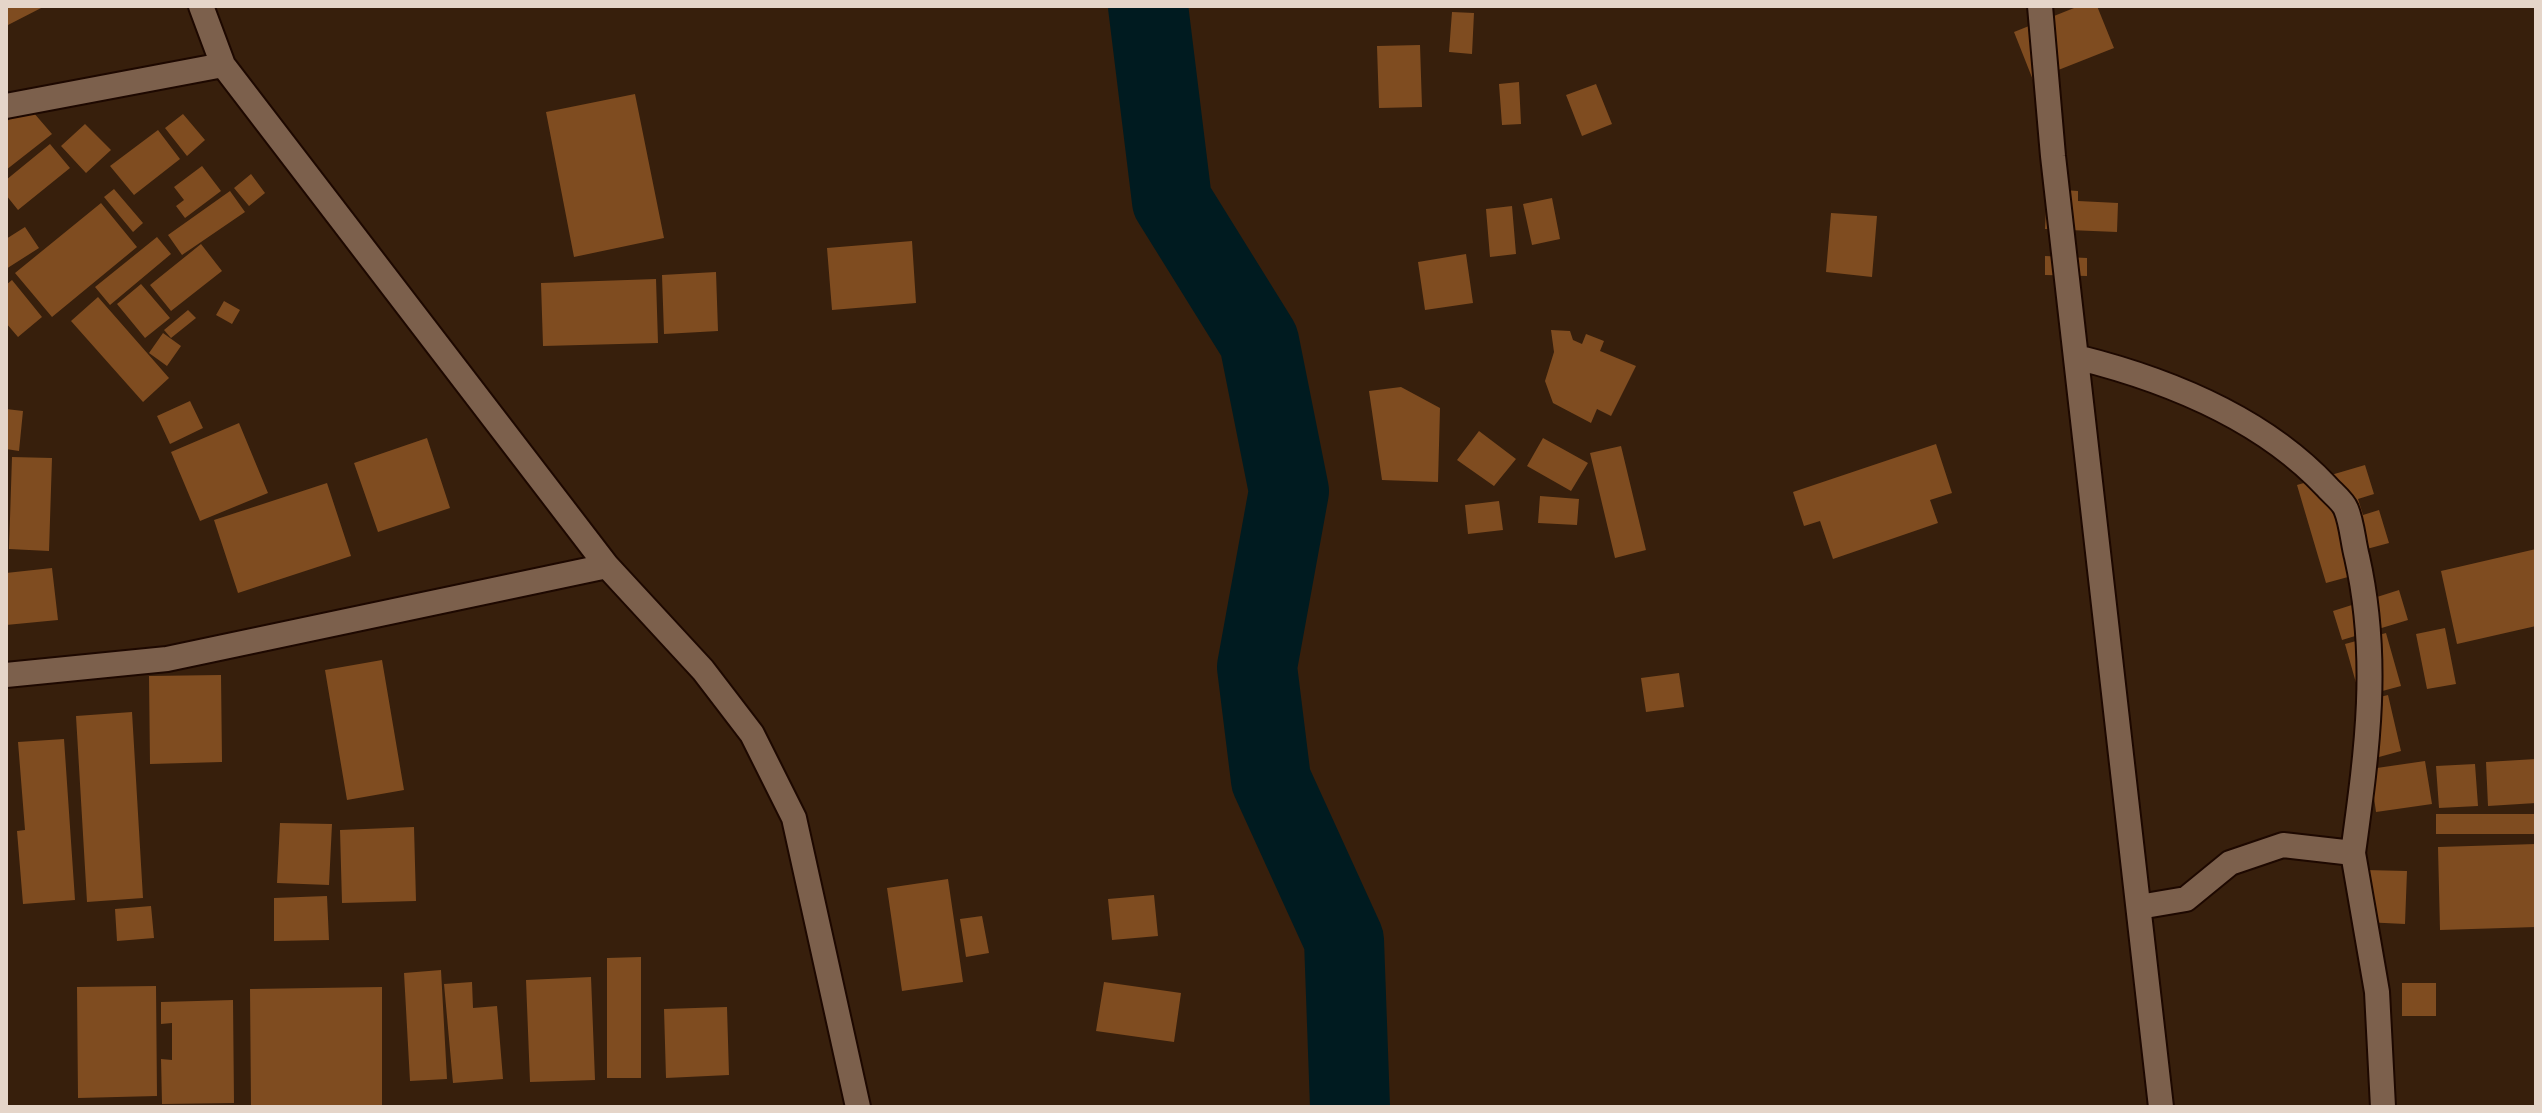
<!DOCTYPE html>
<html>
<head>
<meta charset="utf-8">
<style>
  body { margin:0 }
  #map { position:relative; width:2542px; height:1113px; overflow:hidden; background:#371f0c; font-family:Rubik,sans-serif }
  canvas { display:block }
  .frame { position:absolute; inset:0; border:8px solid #e5d5c9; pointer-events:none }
</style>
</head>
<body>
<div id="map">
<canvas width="2542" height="1113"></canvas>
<div class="frame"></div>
</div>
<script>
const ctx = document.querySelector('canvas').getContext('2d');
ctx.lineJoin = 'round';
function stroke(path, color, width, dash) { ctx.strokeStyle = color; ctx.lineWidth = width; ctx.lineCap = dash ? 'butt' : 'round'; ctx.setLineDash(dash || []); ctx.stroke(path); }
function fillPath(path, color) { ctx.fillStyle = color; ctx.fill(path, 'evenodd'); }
stroke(new Path2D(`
  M1148,6L1172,201L1259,341L1289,491L1257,667L1271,780L1344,940L1350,1107`), '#001b20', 80);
fillPath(new Path2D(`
  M6,6H45L8,25Z
  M2079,6H2097L2114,48L2033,80L2014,32Z
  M1452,12L1474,13L1472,54L1449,52Z
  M1420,45L1422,107L1379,108L1377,46Z
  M1519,82L1521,124L1502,125L1499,84Z
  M1596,84L1612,124L1582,136L1566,95Z
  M635,94L664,238L574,257L546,112Z
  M27,105L52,134L6,170V122Z
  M183,114L205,140L187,156L165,128Z
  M85,124L111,150L86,173L61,146Z
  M158,130L180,159L134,195L110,166Z
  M50,144L70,168L18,210L6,195V180Z
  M202,166L221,191L185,218L176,206L184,200L174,187Z
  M251,174L265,193L249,206L234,188Z
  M114,189L143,223L133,232L104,197Z
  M2047,189L2078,191V201L2118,203L2117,232L2045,229Z
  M230,191L245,212L182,255L168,235Z
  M1552,198L1560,239L1532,245L1523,204Z
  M101,203L137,247L52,317L15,273Z
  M1512,206L1516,254L1490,257L1486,209Z
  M1831,213L1877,216L1872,277L1826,272Z
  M25,227L39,248L6,269V239Z
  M157,237L171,254L110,305L95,287Z
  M912,241L916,303L832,310L827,248Z
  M201,244L222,271L171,311L150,285Z
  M1466,254L1473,303L1425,310L1418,262Z
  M2045,256L2087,258V276L2045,275Z
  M716,272L718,331L664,334L662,275Z
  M656,279L658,343L543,346L541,283Z
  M12,280L42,317L18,337L6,323V285Z
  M141,284L170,318L145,338L117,304Z
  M98,297L169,378L143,402L71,321Z
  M224,301L240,310L232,324L216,315Z
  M188,310L196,318L171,338L164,330Z
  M1551,330L1570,331L1573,340L1582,344L1586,334L1604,341L1600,351L1636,366L1611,416L1597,409L1591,423L1553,403L1545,381L1554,352Z
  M163,333L181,346L167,366L149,353Z
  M1401,387L1440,408L1438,482L1382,480L1369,391Z
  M190,401L203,428L170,444L157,416Z
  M6,409L23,411L19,451L6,449Z
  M239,423L268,493L200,521L171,452Z
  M1479,431L1516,459L1494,486L1457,460Z
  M427,438L450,508L378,532L354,463Z
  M1543,438L1588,463L1571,491L1527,466Z
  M1936,444L1952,493L1930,500L1938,523L1833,559L1820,521L1804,526L1793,492Z
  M1621,446L1646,550L1615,558L1590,453Z
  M12,457L52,458L49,551L9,549Z
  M2365,465L2374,494L2358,499L2363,515L2379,510L2389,543L2363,550L2370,571L2326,583L2297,485Z
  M327,483L351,556L238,593L214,520Z
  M1540,496L1579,499L1577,525L1538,523Z
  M1499,501L1503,530L1468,534L1465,505Z
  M2536,549V626L2457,644L2441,571Z
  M52,568L58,620L6,625V573Z
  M2399,590L2408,620L2342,640L2333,611Z
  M2445,628L2456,684L2427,689L2416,634Z
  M2386,633L2401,686L2360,697L2345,644Z
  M382,660L404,790L347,800L325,670Z
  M1679,673L1684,707L1646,712L1641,678Z
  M221,675L222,762L150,764L149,676Z
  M2388,695L2401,751L2368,760L2355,703Z
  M132,712L143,898L87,902L76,716Z
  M64,739L75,900L23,904L17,831L25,830L18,742Z
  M2536,759V803L2488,806L2486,762Z
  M2425,761L2432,804L2376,812L2370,769Z
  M2475,764L2478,806L2439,808L2436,766Z
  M2436,814H2536V834H2436Z
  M280,823L332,824L329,885L277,883Z
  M414,827L416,901L342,903L340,830Z
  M2536,844V927L2440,930L2438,847Z
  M2365,870L2407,871L2405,924L2364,922Z
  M948,879L963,982L902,991L887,888Z
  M1154,895L1158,936L1112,940L1108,899Z
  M327,896L329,940L274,941V898Z
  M151,906L154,938L117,941L115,909Z
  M982,916L989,953L966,957L960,919Z
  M641,957V1078H607V958Z
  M441,970L447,1079L410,1081L404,973Z
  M591,977L595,1080L530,1082L526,980Z
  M472,982L473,1008L497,1006L503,1079L453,1083L444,984Z
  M1104,982L1181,993L1174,1042L1096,1031Z
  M2402,983H2436V1016H2402Z
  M156,986L157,1096L78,1098L77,987Z
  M382,987V1107H251L250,989Z
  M233,1000L234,1103L162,1104L161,1059L172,1060V1023L161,1024V1002Z
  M727,1007L729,1075L666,1078L664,1009Z`), '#7f4c20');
const minor = new Path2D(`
  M201,6L223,65L607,566L703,670L752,734L794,818L858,1107
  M2040,6L2053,156L2161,1107
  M6,106L223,65
  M2076,357C2165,379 2262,418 2326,486C2332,493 2343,501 2346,509C2352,523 2353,542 2357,557C2380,659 2367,751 2353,853
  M6,675L167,659L607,566
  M2139,907L2186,899L2230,863L2283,845L2353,853L2377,992L2383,1107`);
stroke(minor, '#1d0800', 28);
stroke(minor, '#7c604c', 24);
</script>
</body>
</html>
